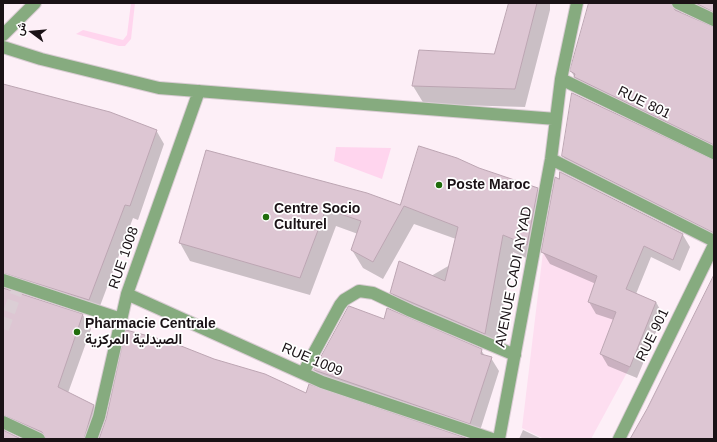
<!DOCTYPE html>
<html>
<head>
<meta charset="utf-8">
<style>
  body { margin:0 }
  #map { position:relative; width:717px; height:442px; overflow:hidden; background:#fdeff7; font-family:Arial,Vazirmatn,sans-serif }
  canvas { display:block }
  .frame { position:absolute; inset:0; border:4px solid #1a1216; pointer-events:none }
  .north { position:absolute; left:12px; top:12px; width:40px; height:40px; -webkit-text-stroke:3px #fff; paint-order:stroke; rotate:286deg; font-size:11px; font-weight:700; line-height:16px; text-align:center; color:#1a1216 }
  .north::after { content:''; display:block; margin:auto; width:14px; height:18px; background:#1a1216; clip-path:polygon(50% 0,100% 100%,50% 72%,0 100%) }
</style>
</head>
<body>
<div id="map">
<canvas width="717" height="442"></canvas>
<div class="frame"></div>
<div class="north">ش</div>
</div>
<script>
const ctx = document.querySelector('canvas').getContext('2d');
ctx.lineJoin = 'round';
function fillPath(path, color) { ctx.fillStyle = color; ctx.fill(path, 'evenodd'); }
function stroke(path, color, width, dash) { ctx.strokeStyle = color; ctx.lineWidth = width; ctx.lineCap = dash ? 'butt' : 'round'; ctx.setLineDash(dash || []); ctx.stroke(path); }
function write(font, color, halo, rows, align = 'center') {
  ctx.font = font + ' Arial,Vazirmatn,sans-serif'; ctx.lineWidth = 3.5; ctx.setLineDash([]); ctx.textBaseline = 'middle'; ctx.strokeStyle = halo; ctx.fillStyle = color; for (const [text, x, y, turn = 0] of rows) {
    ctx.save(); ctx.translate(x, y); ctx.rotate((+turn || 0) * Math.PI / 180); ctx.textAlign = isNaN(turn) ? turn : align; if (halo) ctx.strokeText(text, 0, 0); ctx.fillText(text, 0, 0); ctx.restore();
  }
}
fillPath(new Path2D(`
  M543,252L597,276L588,302L616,312L600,354L630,367L591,439H544L522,428Z`), '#fddef0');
fillPath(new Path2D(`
  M131,3H135L131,39L125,46H119L76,34L83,30L123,40L127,35Z
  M336,147L391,148L382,179L334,161Z`), '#ffd5ee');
fillPath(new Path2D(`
  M510,3H550V10L525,107L424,104L413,86L495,55Z
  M590,3H714V21L682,10L680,13L714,28V154L579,85L571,71Z
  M3,87L156,130L164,144L138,220L133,218L97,314L14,287L5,290L83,315L91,329L68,393L93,406L101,420L95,439H35L7,429L5,432L19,439H3Z
  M207,151L401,206L479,169L537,189L548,207L537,263L513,252L495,351L402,311L392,293L431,276L450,265L456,239L414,224L383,279L363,268L352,250L358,234L336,226L310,295L190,261L180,243Z
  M563,156L714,161V242L571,170Z
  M683,235L690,247L680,271L651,257L636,294L656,302L663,315L637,378L608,366L601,354L614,320L596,314L589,302L596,284L550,264L542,251Z
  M384,320L481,350L485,356L491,358L499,371L478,437L323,383L315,370Z
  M310,386L465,439H99L107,420L307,394Z
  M523,430L542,439H519Z`), '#0003');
const building = new Path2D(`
  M509,3H537L515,89L412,86L419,50L494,54Z
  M589,3H671L675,10L714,27V145L574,77L575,74L570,71Z
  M696,3H714V12Z
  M3,84L110,112L157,130L130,206L125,205L89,300L3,273Z
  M572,93L714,160V233L562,156Z
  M419,146L457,158L479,168L538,188L527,245L503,235L485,334L390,293L399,261L445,281L458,227L404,206L373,262L351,250L361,221L326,209L300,278L179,243L206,150L367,193L400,205Z
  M560,172L683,234L673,260L644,246L626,289L656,302L630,367L600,354L616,312L588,302L597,276L541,252L555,177L559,179Z
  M714,275V439H630L647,409Z
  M3,288L83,314L58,387L94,405L84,439H46L42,432L3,415Z
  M349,306L384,319L387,308L482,349L481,354L492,357L470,424L314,370Z
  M126,330L171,342L214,359L265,374L306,393L309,384L466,438L99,439L106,419Z
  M3,430L21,439H3Z`);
fillPath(building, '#ddc6d3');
stroke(building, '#bca5b2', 1);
stroke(new Path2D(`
  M3,329L19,285`), '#dbced5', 12, [12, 6]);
const minor = new Path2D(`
  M678,3L714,20
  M3,35L35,3
  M3,47L41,59L159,88L556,119
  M561,79L714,153
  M551,159L714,241
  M3,280L121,319
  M127,294L322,382L492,439
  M303,373L340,305L344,300L359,291L373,293L411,311L515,355
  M3,422L39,439
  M91,439L99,417L127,294L199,91
  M499,439L551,159L561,79L577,3
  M619,439L714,245`);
stroke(minor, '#d9ccd3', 14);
stroke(minor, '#86ab7f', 12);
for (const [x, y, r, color] of [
  [439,185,4,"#206c0c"],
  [266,217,4,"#206c0c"],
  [77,332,4,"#206c0c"]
]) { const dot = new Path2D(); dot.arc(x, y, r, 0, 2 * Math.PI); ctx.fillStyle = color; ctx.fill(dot); stroke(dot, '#fff', 1.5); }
write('14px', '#1a1216', '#fff', [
  ["RUE 801",644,103,26],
  ["RUE 1008",124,258,-71],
  ["AVENUE CADI AYYAD",514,277,-79],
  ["RUE 901",653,335,-64],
  ["RUE 1009",312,360,23]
]);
write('bold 14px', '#1a1216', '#fff', [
  ["Poste Maroc",447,185],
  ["Centre Socio",274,209],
  ["Culturel",274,225],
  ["Pharmacie Centrale",85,324],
  ["الصيدلية المركزية",85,340]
], 'left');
</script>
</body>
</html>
